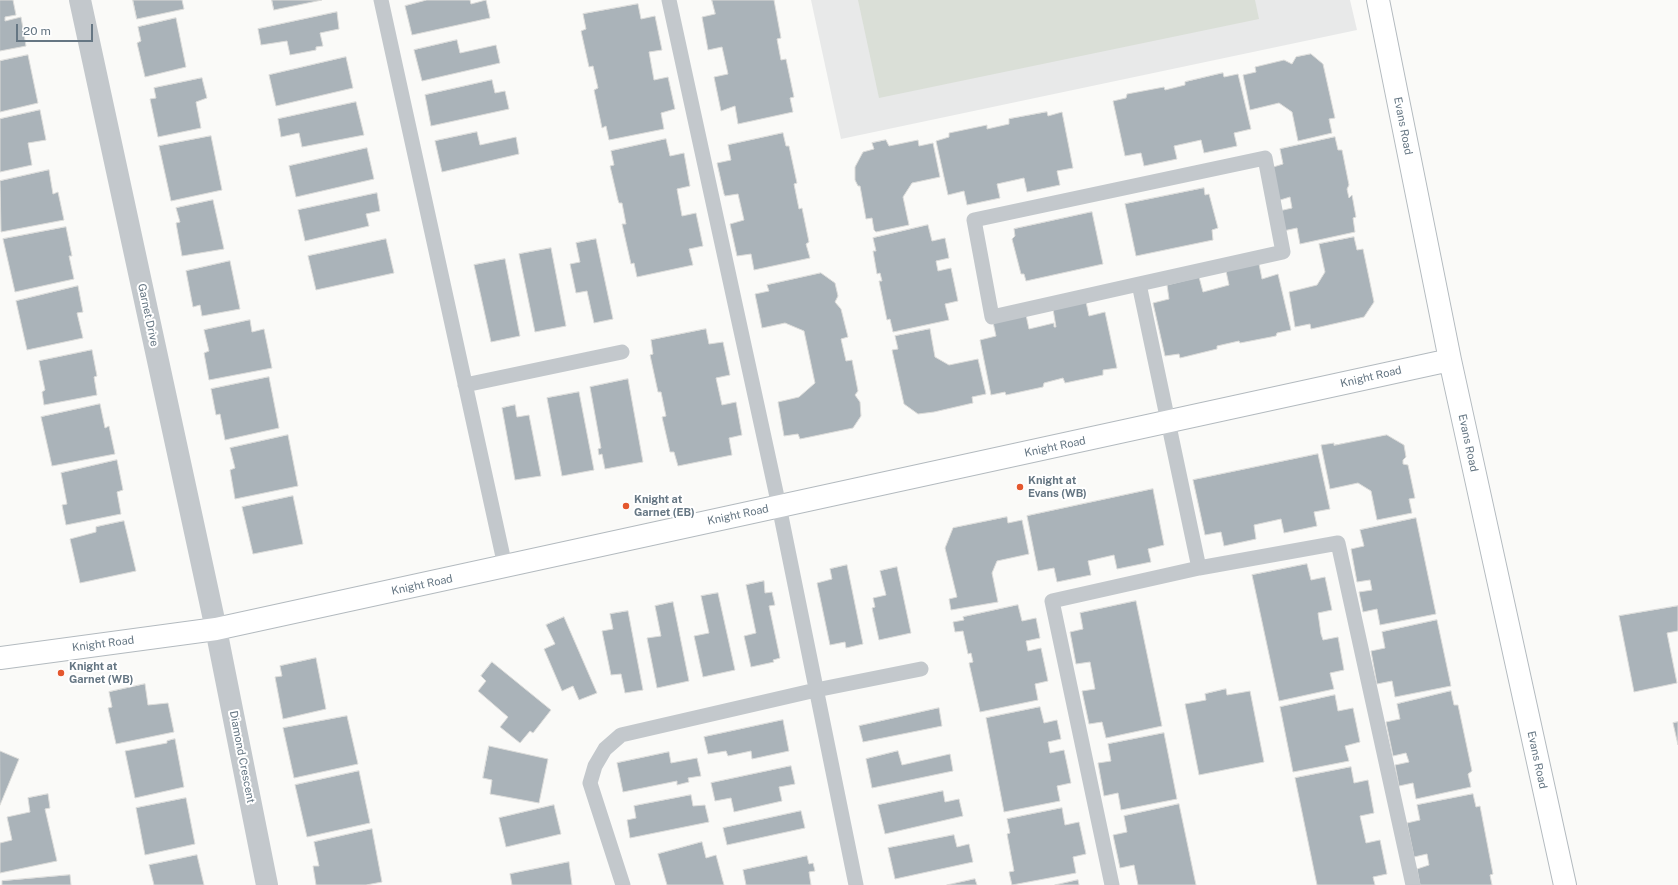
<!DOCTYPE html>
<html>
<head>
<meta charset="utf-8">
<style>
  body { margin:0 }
  #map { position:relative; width:1678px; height:885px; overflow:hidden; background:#fafaf8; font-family:"Public Sans",sans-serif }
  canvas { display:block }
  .scale { position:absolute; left:16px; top:24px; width:77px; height:18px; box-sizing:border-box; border:2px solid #657683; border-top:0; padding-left:5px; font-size:12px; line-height:14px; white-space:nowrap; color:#657683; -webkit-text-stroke:3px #fff; paint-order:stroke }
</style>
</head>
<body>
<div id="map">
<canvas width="1678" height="885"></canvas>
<div class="scale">20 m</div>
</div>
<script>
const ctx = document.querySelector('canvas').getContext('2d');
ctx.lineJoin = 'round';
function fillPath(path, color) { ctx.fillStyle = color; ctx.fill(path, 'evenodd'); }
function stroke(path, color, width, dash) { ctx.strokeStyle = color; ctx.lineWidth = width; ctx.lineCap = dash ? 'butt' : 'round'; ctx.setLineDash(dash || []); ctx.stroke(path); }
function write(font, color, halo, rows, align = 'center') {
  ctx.font = font + ' "Public Sans",sans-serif'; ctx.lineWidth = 4; ctx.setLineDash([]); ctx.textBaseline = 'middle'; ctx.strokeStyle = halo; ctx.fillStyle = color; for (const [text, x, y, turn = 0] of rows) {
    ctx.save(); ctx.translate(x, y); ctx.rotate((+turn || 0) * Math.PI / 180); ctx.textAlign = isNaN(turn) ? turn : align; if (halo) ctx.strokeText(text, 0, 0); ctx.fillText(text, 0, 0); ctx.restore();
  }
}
fillPath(new Path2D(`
  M811,0H1350L1357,30L841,139Z`), '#e8e9e9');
fillPath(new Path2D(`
  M858,0H1255L1259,19L879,98Z`), '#dadfd7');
const building = new Path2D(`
  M0,0H13L16,15L5,17V21L21,17L26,46L0,51Z
  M133,0H182L184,9L137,19Z
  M272,0H322L274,10Z
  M427,0H470L471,4L486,0L490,18L412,35L405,6Z
  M712,0H774L781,38L777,39L781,60L786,59L794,97L790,98L793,112L738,124L735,106L721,111L714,77L728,74L722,47L708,50L702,17L715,14Z
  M638,4L641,19L655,16L662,50L649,52L654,80L668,77L675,109L661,113L664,129L609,140L606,126L602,128L594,90L598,88L593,66L589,67L581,31L586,29L583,14Z
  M337,12L339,29L320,33L323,46L316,47V50L290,55L287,41L261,45L258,29Z
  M176,18L186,67L145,77L137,43L141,41L138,27Z
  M457,40L460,53L496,45L500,63L422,81L414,50Z
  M1311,54L1323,64L1335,118L1329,119L1332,133L1298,141L1292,112L1279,103L1250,110L1243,75L1256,72L1255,67L1284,60L1292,64L1296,57Z
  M28,55L38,103L0,112V61Z
  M346,57L353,88L276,106L269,75Z
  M1223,73L1224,77L1238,74L1251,129L1234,133L1237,146L1204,153L1201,140L1174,146L1177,159L1144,166L1141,153L1125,156L1113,101L1126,98L1127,94L1164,87L1165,90L1185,85V82Z
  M202,78L207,98L196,102L201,128L158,137L150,99L156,98L154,88Z
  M492,80L495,93L505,91L509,109L431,126L425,95Z
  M356,102L364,135L302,147L299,133L281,137L278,119Z
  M40,110L46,140L28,143L32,165L0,172V119Z
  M1047,112L1048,116L1062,112L1073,168L1057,171L1060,185L1027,192L1024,178L997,184L1000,198L967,205L964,191L948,195L936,141L949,137V133L987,125V129L1009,124V119Z
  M477,132L480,145L516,137L519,154L442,172L435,141Z
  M783,133L786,146H789L797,183L794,184L799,209L802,208L809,242L806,244L810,258L754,270L751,254L737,256L730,224L744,220L738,194L725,196L724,194L717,163L731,160L728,145Z
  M211,136L222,190L171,201L159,146Z
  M1335,137L1338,150H1342L1349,185L1347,189L1349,198L1352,195L1356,217L1353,218L1355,232L1300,244L1297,228L1283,231L1279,211L1292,208L1290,197L1277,201L1270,168L1283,164L1280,149Z
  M666,139L670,156L684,153L690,186L677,189L682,216L696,213L703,246L689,249L693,265L637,277L634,263L631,264L622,224H626L622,203H619L618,200L610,166L614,165L611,151Z
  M886,140L889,146L918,140L919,146L933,143L940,177L912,183L903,197L909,225L876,232L874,230L872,218L866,219L860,186H858L855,180V167L863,152L874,149L872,143Z
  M367,148L374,179L296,197L289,166Z
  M49,170L53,194L58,192L64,220L1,232L0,181Z
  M1204,188L1205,195L1209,194L1218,228L1212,230L1213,240L1136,256L1125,204Z
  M377,193L380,211L366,214L369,226L305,241L298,210Z
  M213,200L224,249L182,256L176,223L180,222L176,208Z
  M1092,212L1103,264L1026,281L1024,274H1021L1012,239L1015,236L1014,229Z
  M928,225L932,241L945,238L949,258L936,261L938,271L951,268L958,301L945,304L949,320L893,332L890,319L887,320L879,281H882L880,273L877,274L873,251H876L873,238Z
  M66,227L72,256H69L74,279L15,292L3,239Z
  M1354,237L1357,250L1363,249L1374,302L1364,317L1311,329L1310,324L1295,327L1289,292L1317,285L1325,272L1319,244Z
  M386,239L394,273L316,290L308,256Z
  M596,239L613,319L594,323L587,291L576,293L570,264L580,262L576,243Z
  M551,248L566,326L535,332L519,254Z
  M505,259L520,336L491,342L474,265Z
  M230,261L240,309L202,316L200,305L193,307L186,271Z
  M1259,264L1262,279L1278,274L1291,330L1277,333L1276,336L1240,343L1239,341L1217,346V349L1180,358L1179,354L1165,356L1153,303L1169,299L1167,285L1199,277L1203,292L1229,285L1226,271Z
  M821,273L835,283L838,296L835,302L841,309L848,337L841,339L846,361L852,360L858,391L855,395L860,402L861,416L853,428L800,439L798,434L784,436L778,402L799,397L815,383L804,331L785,323L762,328L755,294L769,291L767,285Z
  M78,286L83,312L77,313L83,338L27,350L16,301Z
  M1086,302L1089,316L1105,312L1117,368L1103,370V375L1065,383L1063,378L1044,383L1043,387L1006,395L1005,392L991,395L980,340L996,336L993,322L1026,315L1029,329L1054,323V327H1056L1053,309Z
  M250,320L252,332L264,329L272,368L209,380L204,353L209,351L204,330Z
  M706,329L709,344L723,342L730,375L716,378L722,405L736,402L742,435L729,438L732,455L678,466L674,452H670L662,417L666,416L661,392H658L650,355L653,354L651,340Z
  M930,329L935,357L949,365L978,359L986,394L972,397L973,403L934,412L918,414L904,404L892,350L898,349L895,336Z
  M92,350L97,376L94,377L97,395L44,405L42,392L45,390L39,361Z
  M269,377L279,428L225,440L220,414L216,415L211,389Z
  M628,379L643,462L605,469L602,454L599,455L598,449L601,448L590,387Z
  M579,392L594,470L562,476L547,398Z
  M100,404L105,428L109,426L115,454L52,466L41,417Z
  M515,405L517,417L529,415L541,476L515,480L502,408Z
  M288,435L298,486L235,499L230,470L235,468L230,448Z
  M1387,435L1404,445L1406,457L1403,460V464L1408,465L1415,498L1409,499L1412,513L1377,520L1371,491L1358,483L1330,489L1321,445L1334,443V445Z
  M1318,454L1330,509L1314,512L1317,526L1284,533L1281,519L1254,525L1256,539L1224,546L1221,532L1205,535L1193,480Z
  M117,460L123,490L117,492L121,514L66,525L62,505L67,504L61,473Z
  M1153,489L1164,545L1148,549L1151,562L1117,569L1114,555L1088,561L1091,575L1057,582L1054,568L1038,571L1027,516Z
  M293,496L303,544L253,554L242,507Z
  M1007,517L1008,523L1022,520L1029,554L997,561L992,573L998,602L951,610L949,599L957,597L945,548L953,528Z
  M1416,518L1436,614L1380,625L1377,609L1363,612L1359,592L1372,590L1370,580L1357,582L1351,549L1364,546L1360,530Z
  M124,521L136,571L80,583L70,539L96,532V527Z
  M1307,564L1311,580L1325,577L1332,610L1318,613L1321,634L1323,640L1338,637L1344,670L1330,673L1334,689L1279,701L1252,575Z
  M847,565L863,644L846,648L845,642L830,645L817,583L832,579L830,569Z
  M897,567L911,633L879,640L872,608L875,607L873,598L886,595L880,571Z
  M764,581L765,593L772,592L775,605L769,606L780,658L773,660L774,662L751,667L744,636L756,633L746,585Z
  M718,593L735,670L703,677L694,636L709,633L701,596Z
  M1136,601L1162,726L1106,738L1102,722L1089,724L1082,691L1095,689L1090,662L1076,664L1070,632L1083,629L1080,613Z
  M673,602L689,681L657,688L647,638L661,636L655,606Z
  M1018,605L1022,621L1036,618L1040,638L1026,641L1028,651L1041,648L1048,681L1035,684L1038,700L980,712L969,663L973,662L971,653L968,654L963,631L955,632L953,622L964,620L963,617Z
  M1678,606V631L1667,633L1677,683L1634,692L1619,616Z
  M628,611L643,690L625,693L621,674L611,675L602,631L613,629L610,614Z
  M564,617L597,693L579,700L573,686L562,691L544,649L555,644L546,625Z
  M1437,620L1451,686L1395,697L1392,681L1377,684L1371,651L1385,648L1382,632Z
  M316,658L326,709L283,719L275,677L282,676L280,666Z
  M492,662L551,710L533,733L530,731L520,743L500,727L508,717L478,691L486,681L481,676Z
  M145,684L148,705L168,703L174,732L116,744L108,708L112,707L109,692Z
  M1226,689L1227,695L1250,691L1264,762L1199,775L1185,704L1206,700L1205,694Z
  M1451,691L1454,705H1458L1472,771L1468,774L1471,787L1416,799L1413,783L1399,786L1395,765L1409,762L1406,753L1393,756L1386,722L1400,719L1397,704Z
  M1335,695L1338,711L1353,708L1360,742L1345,746L1349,761L1293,772L1280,707Z
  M1040,707L1044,723L1057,720L1061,739L1048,742L1050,753L1064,750L1071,783L1057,786L1060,801L1004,812L986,718Z
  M939,708L942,726L863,742L859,726Z
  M347,716L358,764L294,778L283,728Z
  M783,720L789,751L752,759L751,751L728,756L726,751L708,754L704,737Z
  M1678,722V745L1673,723Z
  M1164,733L1177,799L1121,810L1118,793L1104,796L1098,763L1111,761L1108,744Z
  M175,739L184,787L135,798L125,751L167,743V741Z
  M489,746L548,759L539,803L490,794L492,780L483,778Z
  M0,751L19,759L0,805Z
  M898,751L902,765L950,754L953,771L872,788L866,759Z
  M669,752L671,763L697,758L701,776L688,778L689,782L677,785V781L623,792L617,763Z
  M791,766L795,784L779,787L782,801L734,812L731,798L715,801L711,783Z
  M1351,767L1354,783L1368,780L1374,813L1360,816L1366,843L1380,840L1387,874L1373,877L1375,885H1317L1295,778Z
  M359,771L370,823L307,837L295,785Z
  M943,791L945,802L959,799L963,816L885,834L878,805Z
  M48,794L50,808L45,809L57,861L0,873V843L12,840L7,817L30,812L28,798Z
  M1473,794L1476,807L1480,806L1493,874L1490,875L1492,885H1420L1417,869L1429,865L1427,854L1414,857L1407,823L1420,820L1417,805Z
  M691,795L693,806L705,805L709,822L630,838L627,820L636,818L634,806Z
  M186,798L195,844L145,855L136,808Z
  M1179,804L1196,885H1138L1134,865L1120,868L1113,835L1127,832L1124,816Z
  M554,805L561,834L506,847L499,818Z
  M1062,808L1065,825L1079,822L1086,854L1073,857L1076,873L1012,885L1009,872L1014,871L1007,834L1010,833L1007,819Z
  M801,811L805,828L727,845L723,828Z
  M372,829L382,882L366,885H316L313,866H319L314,842Z
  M954,835L957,847L969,844L973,862L895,879L888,848Z
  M702,842L706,858L716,855L724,885H667L658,854Z
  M197,855L204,885H154L149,865Z
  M807,856L809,864L813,863L815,871L809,872L811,885H746L743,870Z
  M569,862L572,885H512L510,874Z
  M70,875L71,885H2V881Z
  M975,879L977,885H947Z
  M1078,880L1079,885H1055Z`);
fillPath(building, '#aab3b9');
stroke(building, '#dcdcda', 1);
const secondary = new Path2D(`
  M1378,0L1450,360L1565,885
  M0,658L216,629L1450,360`);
stroke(secondary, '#b3babf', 24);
stroke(new Path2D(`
  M381,0L505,566
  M669,0L779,506L856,885
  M1139,284L1283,252L1265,158L974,220L992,317L1139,284L1199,568
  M465,385L622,352
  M623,885L590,783L595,766L605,749L621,735L816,690L921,669
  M1112,885L1052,601L1199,568L1338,543L1413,885`), '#c3c8cc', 15);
stroke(new Path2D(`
  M80,0L216,629L267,885`), '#c3c8cc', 22);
stroke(secondary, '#fff', 22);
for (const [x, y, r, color] of [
  [1020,487,4,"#e4572e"],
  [626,506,4,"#e4572e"],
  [61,673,4,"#e4572e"]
]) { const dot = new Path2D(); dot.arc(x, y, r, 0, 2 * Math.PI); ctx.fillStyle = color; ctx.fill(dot); stroke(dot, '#fff', 1.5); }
write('11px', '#657683', '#fff', [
  ["Evans Road",1403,126,79],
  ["Garnet Drive",148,315,78],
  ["Knight Road",1371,377,-13],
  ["Evans Road",1468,443,78],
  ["Knight Road",1055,447,-12],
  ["Knight Road",738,515,-12],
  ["Knight Road",422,585,-12],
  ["Knight Road",103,644,-7],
  ["Diamond Crescent",242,757,79],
  ["Evans Road",1537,760,78]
]);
write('bold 11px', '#657683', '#fff', [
  ["Knight at",1028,481],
  ["Evans (WB)",1028,494],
  ["Knight at",634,500],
  ["Garnet (EB)",634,513],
  ["Knight at",69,667],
  ["Garnet (WB)",69,680]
], 'left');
</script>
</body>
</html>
